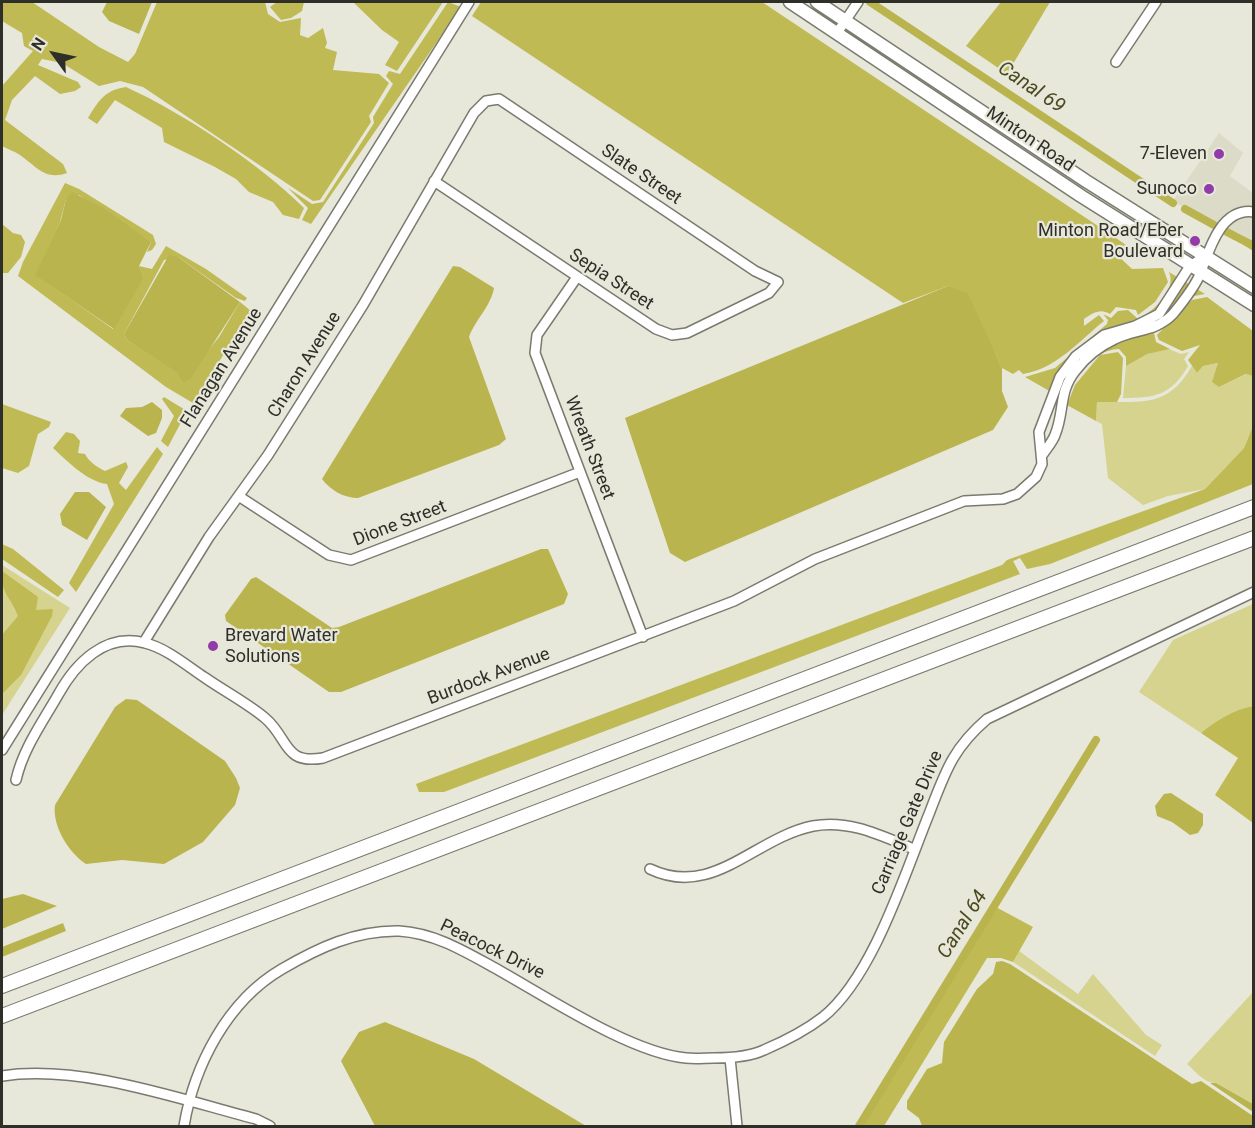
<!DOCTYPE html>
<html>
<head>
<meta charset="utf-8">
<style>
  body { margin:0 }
  #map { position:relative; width:1255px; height:1128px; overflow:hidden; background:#e7e7da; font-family:Roboto,sans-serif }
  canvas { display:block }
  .frame { position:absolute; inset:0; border:3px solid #2f2f2a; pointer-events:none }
  .north { position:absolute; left:24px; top:24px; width:60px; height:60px; -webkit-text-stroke:4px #e7e7da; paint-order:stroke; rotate:303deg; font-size:16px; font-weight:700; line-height:24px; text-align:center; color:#2f2f2a }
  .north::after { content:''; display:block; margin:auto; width:21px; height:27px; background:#2f2f2a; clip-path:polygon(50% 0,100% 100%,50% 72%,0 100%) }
</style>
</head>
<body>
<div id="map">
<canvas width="1255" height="1128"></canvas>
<div class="frame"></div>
<div class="north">N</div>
</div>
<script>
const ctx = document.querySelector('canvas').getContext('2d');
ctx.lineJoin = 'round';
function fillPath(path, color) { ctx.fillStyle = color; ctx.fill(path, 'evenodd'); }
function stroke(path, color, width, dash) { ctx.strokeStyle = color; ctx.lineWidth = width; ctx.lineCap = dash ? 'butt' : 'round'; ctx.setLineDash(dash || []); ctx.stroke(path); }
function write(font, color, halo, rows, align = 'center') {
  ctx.font = font + ' Roboto,sans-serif'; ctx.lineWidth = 4.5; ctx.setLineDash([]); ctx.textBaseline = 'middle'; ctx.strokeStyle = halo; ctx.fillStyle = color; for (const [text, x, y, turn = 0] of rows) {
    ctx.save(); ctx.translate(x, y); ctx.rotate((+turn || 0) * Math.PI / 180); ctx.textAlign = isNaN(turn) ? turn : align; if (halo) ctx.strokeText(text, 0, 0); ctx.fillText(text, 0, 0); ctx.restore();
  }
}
fillPath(new Path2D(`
  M1219,133L1243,153L1230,176L1253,193V208L1246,207L1232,212L1216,227L1173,201Z
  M1249,215L1253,216V242L1239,233L1233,232L1230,236L1223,232L1236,220Z`), '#dbdbc8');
fillPath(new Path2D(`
  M1169,349L1181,354L1189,352L1184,359L1188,366C1171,395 1156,398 1123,398L1126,366L1146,354Z
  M1219,363V387L1247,374L1253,376V426L1244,448L1205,489L1168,496L1143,505L1108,478L1102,424L1096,421L1097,402C1142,401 1167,409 1192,366L1197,373L1203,366Z
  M2,565L70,608L2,715Z
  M1253,604V706C1233,710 1217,720 1201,733L1139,692L1173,640Z
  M1019,951L1078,994L1093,974L1146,1035L1162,1045L1155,1056L1013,962Z
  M1253,992V1104L1216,1083C1204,1083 1196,1072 1187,1064Z`), '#d6d38f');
fillPath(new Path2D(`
  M2,2H32L99,47L128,62L135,54L157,2H265L268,14L280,22L301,18L300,35L308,38L323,28L327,43L325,48L337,52L333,70L379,74L389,83L369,116L371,122L320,200L313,201L143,87L120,81L99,86L62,63L42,59L38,65L78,82L81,87L75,91L60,94L35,76L12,100L5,120L63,164L67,173C45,181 36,166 20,155C14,151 7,149 2,146V86L33,51L24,46L22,33L2,21Z
  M277,2H304L302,11L291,18L281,20L270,7Z
  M353,2H443L397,71L385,65L399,42L382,30Z
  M448,2L461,7L311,224L302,220L308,208L288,188L312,204L323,202L374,123L373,117L393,84L386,76L389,71L400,74Z
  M481,2H762L1116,238L1133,250L1128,255L1115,253L1132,269L1163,268L1168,282L1155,302L1138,315L1136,310L1116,307L1110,314C1100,308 1093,313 1084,319V326L1099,315L1104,321C1079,341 1056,369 1023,374L1019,370L1013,374L1002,368L994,351L948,286L903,303L472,16Z
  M1001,2H1050L1007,74L966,46Z
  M126,87C183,113 260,164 304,208L299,219L283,215L273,202L249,192L236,179L215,167L164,142L162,128L115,100L97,124L88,118C99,100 105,90 126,87Z
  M65,183L79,189L153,235L156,244L152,250L147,252L151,242L79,195L66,199L60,222L36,275L113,329L143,275L139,266L152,269L166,246L206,269L247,298L245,301L236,298L178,257L164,260L124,334L128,341L179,373L182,383L219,337L240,302L251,311L193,403L166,387L18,276L23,262Z
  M2,224L13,233L21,235L25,242L21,257L8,273H2Z
  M1169,272L1205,294L1189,297L1154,333L1156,342L1170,349L1147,354L1126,366V357L1119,349C1090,351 1075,374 1065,400L1025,377L1055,368L1107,324L1108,320L1103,314L1111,318L1118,311L1128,310L1138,319C1154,311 1177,290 1169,272Z
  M1207,297L1253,331V376L1246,374L1219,387L1212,382L1218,363L1203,366L1197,373L1188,360L1200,345L1182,351L1159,340L1157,335L1192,300Z
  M1118,352L1123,358L1121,394L1117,402H1097L1096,421L1067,405L1075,385L1100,355Z
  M164,397L187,411L168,447L161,441L174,416L162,399Z
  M2,404L51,422L49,427L38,434L29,466L18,473L2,468Z
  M1253,426V484L1050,564L1027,569L1020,558L1013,561L1020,574L444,792H419L416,784L1002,565L1007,560L1205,489L1244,448Z
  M66,432L74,434L80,441L78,453L85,454C89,462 97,467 105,471L126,462L128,467L119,483L126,490L157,447L163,454L76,592L69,583L114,504L107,484C88,482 67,461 53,448Z
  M2,544L13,549L64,590L58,597L2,559Z
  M2,571L38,597L36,610L53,609L52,616L21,675L2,694V635L18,616C10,595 1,595 2,571Z
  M1253,706H1254L1253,823L1215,795L1238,758L1201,733C1217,720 1233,710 1253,706Z
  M994,906L1033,927L1013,962L1001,958H987L884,1126H858Z`), '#bfba54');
fillPath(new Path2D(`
  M107,2H152L139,34L109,21L102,12Z
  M72,192L102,207L151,242L139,266L143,275L141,282L114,329L35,275L61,220L66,199Z
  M1233,232L1253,242V251L1230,236Z
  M169,255L178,257L240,302L191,378L182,383L178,373L128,341L124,334Z
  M453,266L460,267L494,288C491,306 475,320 469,337L506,439L499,445L358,498C344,498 330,490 322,479Z
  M948,286L968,294L1002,368V391L1008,407L993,430L685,562L670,553L625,418Z
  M152,402L162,410V418L156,433L148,436L120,416L126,408L142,407Z
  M75,492H89L106,507L87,540L62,525L60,514Z
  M541,549H548L568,594L564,604L341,692H329L226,621L225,615L251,579L256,577L332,628L339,627Z
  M126,699L137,700L225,761L236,778L240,788L235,805L203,842L164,864L122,860L86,864C69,853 52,826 55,805L115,707Z
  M1171,793L1203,814V825L1198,833L1190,835L1172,822L1157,816L1155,806L1164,794Z
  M23,894L57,906L2,929V899Z
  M63,923L66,931L2,957V947Z
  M1002,961L1010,964L1192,1084L1201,1081L1253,1116V1126H922L919,1118L907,1109V1101L927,1069L942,1063L944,1042L977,989L993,974L996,962Z
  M385,1022L474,1059L586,1126H375L341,1061L359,1032Z
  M1210,1083H1216L1253,1104V1112Z`), '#bab44e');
stroke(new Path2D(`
  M870,2L1173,203
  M1185,209L1214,225
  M1227,232L1254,246
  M859,1126L1096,740`), '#bab44e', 8);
const minor = new Path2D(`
  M837,33L858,2
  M1116,62L1156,2
  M577,277L537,335L535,353L643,637
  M1043,454C1047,448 1053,441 1055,435C1065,411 1058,392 1076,370C1086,357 1100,346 1115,339C1135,329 1156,332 1173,314C1182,303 1196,285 1201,272C1209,250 1221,207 1254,212
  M240,497L329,555L351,560L580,472
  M144,642L209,537L268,455L363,305L474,113L486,101L499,99L755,271L778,282L769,293L687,333L672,335L656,329L434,181
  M2,750L469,2
  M16,780C23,749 42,723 58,695C75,664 105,632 145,643C166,648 186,665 204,677C224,691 247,703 265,718C289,738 283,765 323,758L734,601L815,559L964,501L1003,499L1017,494L1036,477L1042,464L1039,432L1060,377L1076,356L1104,335L1135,326L1159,314L1190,266L1204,257
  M650,869C713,899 754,838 813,826C849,819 882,836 914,849
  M730,1058L737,1126
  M2,1076C80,1064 179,1099 256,1119L270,1126
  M184,1126C194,1066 227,1001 282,969C318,948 356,930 399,931C434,933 464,951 493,967C544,995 630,1053 686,1058C695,1059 705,1058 714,1058C730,1058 749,1057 764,1050C785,1041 805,1031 823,1017C873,977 905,873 929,814C945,773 952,749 987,719L1254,592`);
const major = new Path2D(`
  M790,2L1081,196L1254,305
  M817,2L1086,181L1254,287`);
const highway = new Path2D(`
  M2,986L1254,507
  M2,1016L1254,538`);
stroke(minor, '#7a7a6f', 12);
stroke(major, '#7a7a6f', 15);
stroke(highway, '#7a7a6f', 16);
stroke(minor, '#fff', 9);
stroke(major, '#fff', 12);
stroke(highway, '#fff', 14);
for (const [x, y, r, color] of [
  [1219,154,6,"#923ca9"],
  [1209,189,6,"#923ca9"],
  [1195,241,6,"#923ca9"],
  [213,646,6,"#923ca9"]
]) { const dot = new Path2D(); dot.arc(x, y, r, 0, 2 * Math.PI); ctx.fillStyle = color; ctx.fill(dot); stroke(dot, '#e7e7da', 2); }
write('18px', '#2f2f2a', '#e7e7da', [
  ["Minton Road",1030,140,34],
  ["Slate Street",641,175,34],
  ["Sepia Street",611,280,33],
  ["Charon Avenue",305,365,-58],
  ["Flanagan Avenue",222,368,-58],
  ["Wreath Street",589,448,69],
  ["Dione Street",400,524,-21],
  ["Burdock Avenue",489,677,-21],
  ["Carriage Gate Drive",908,823,-67],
  ["Peacock Drive",492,950,26]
]);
write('18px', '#2f2f2a', '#e7e7da', [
  ["7-Eleven",1207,154],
  ["Sunoco",1197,189],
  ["Minton Road/Eber",1183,231],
  ["Boulevard",1183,252],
  ["Brevard Water",225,636,"left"],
  ["Solutions",225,657,"left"]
], 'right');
write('italic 20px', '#4b491f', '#e7e7da', [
  ["Canal 69",1031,88,34],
  ["Canal 64",963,925,-58]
]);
</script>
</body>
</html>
